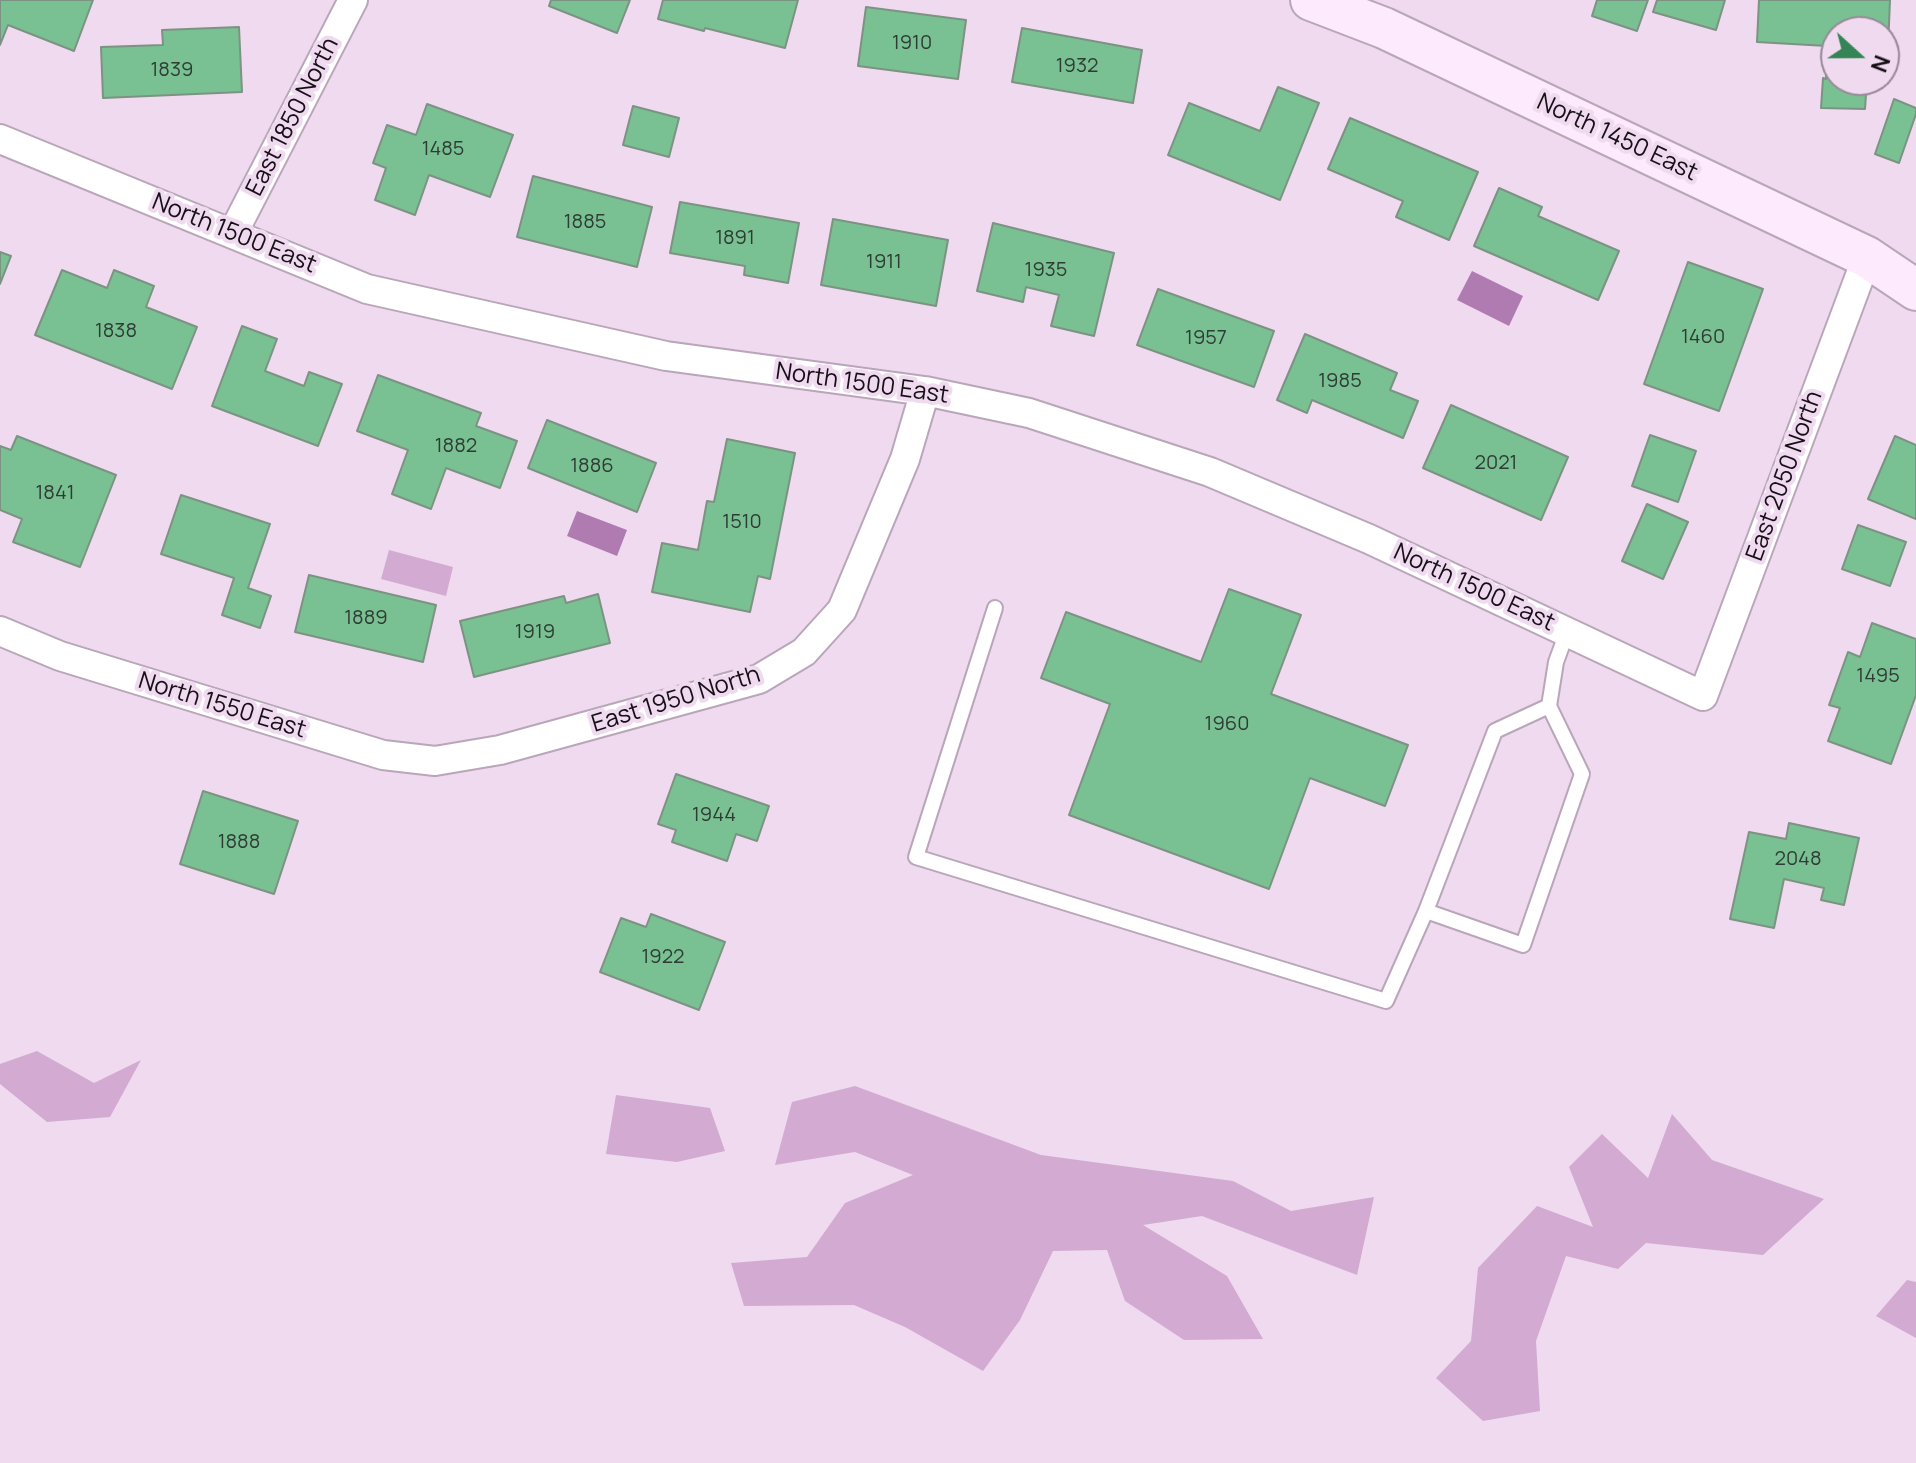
<!DOCTYPE html>
<html>
<head>
<meta charset="utf-8">
<style>
  body { margin:0 }
  #map { position:relative; width:1916px; height:1463px; overflow:hidden; background:#efdaef; font-family:Manrope,sans-serif }
  canvas { display:block }
  .north { position:absolute; left:1820px; top:16px; width:80px; height:80px; box-sizing:border-box; background:#efdaef; border:2px solid #988998; border-radius:50%; rotate:111deg; font-size:22px; font-weight:700; line-height:32px; text-align:center; color:#160f16 }
  .north::after { content:''; display:block; margin:auto; width:28px; height:36px; background:#348455; clip-path:polygon(50% 0,100% 100%,50% 72%,0 100%) }
</style>
</head>
<body>
<div id="map">
<canvas width="1916" height="1463"></canvas>
<div class="north">N</div>
</div>
<script>
const ctx = document.querySelector('canvas').getContext('2d');
ctx.lineJoin = 'round';
function fillPath(path, color) { ctx.fillStyle = color; ctx.fill(path, 'evenodd'); }
function stroke(path, color, width, dash) { ctx.strokeStyle = color; ctx.lineWidth = width; ctx.lineCap = dash ? 'butt' : 'round'; ctx.setLineDash(dash || []); ctx.stroke(path); }
function write(font, color, halo, rows, align = 'center') {
  ctx.font = font + ' Manrope,sans-serif'; ctx.lineWidth = 8; ctx.setLineDash([]); ctx.textBaseline = 'middle'; ctx.strokeStyle = halo; ctx.fillStyle = color; for (const [text, x, y, turn = 0] of rows) {
    ctx.save(); ctx.translate(x, y); ctx.rotate((+turn || 0) * Math.PI / 180); ctx.textAlign = isNaN(turn) ? turn : align; if (halo) ctx.strokeText(text, 0, 0); ctx.fillText(text, 0, 0); ctx.restore();
  }
}
fillPath(new Path2D(`
  M389,550L453,567L446,596L381,579Z
  M37,1051L94,1083L141,1060L110,1117L47,1122L0,1084V1064Z
  M855,1086L1041,1155L1233,1181L1291,1211L1374,1197L1357,1275L1202,1216L1143,1225L1227,1276L1263,1339L1184,1340L1125,1301L1107,1250L1053,1251L1020,1320L983,1371L905,1327L854,1305L744,1306L731,1263L807,1257L845,1203L913,1175L855,1152L775,1165L792,1102Z
  M616,1095L710,1108L725,1151L677,1162L606,1154Z
  M1672,1114L1712,1160L1824,1199L1763,1255L1646,1243L1618,1269L1566,1256L1536,1341L1540,1411L1483,1421L1436,1378L1471,1341L1478,1268L1537,1206L1593,1227L1569,1167L1602,1134L1648,1178Z
  M1907,1280L1916,1282V1338L1876,1316Z`), '#d2aad2');
fillPath(new Path2D(`
  M1472,271L1523,296L1509,326L1457,300Z
  M577,511L627,530L617,556L567,536Z`), '#b07bb1');
const building = new Path2D(`
  M0,0H93L74,51L8,25L0,45Z
  M551,0H630L617,33L549,6Z
  M663,0H798L785,48L705,28L704,31L658,19Z
  M1597,0H1648L1637,31L1592,16Z
  M1657,0H1725L1716,30L1653,12Z
  M1759,0H1890L1888,48H1884V32H1836V80H1867L1865,109L1821,108L1823,78L1826,79L1827,46L1757,42Z
  M866,7L966,20L958,79L858,66Z
  M239,27L242,92L103,98L101,47L163,45L162,30Z
  M1022,28L1142,50L1133,103L1012,82Z
  M1278,87L1319,103L1280,200L1168,155L1189,103L1260,131Z
  M1894,99L1916,108V114L1899,163L1875,154Z
  M427,104L513,135L490,197L429,175L415,215L375,200L386,168L373,163L387,125L416,135Z
  M633,106L679,118L669,157L623,145Z
  M1350,118L1478,172L1449,240L1396,217L1403,201L1328,169Z
  M533,176L652,207L637,267L517,237Z
  M1499,188L1542,207L1538,216L1619,251L1598,300L1474,246Z
  M680,202L799,223L788,283L744,275L745,266L670,253Z
  M833,219L948,240L936,306L821,285Z
  M993,223L1114,253L1094,336L1051,326L1059,295L1026,287L1023,302L977,291Z
  M0,252L11,256L0,284Z
  M1688,262L1763,289L1719,411L1644,384Z
  M62,270L107,288L114,270L154,286L146,307L197,327L172,389L35,335Z
  M1158,289L1274,331L1254,387L1137,345Z
  M242,326L277,339L265,371L304,386L309,372L342,384L318,446L212,406Z
  M1305,334L1397,373L1390,390L1418,401L1403,438L1312,400L1307,413L1277,400Z
  M378,375L481,413L476,426L517,441L500,488L446,468L431,509L392,494L408,450L357,431Z
  M1451,405L1568,457L1541,520L1423,468Z
  M547,420L656,463L637,512L528,468Z
  M1650,435L1696,451L1678,502L1632,486Z
  M17,436L116,475L80,567L13,542L22,519L0,510V446L11,450Z
  M1895,436L1916,445V519L1868,499Z
  M727,439L795,453L770,579L758,576L750,612L652,592L662,543L698,550L707,501L714,502Z
  M181,495L270,524L248,588L271,596L260,628L222,615L234,578L161,554Z
  M1647,504L1688,522L1663,579L1622,561Z
  M1858,525L1906,542L1890,586L1842,569Z
  M309,575L436,605L423,662L295,632Z
  M1229,589L1301,615L1271,694L1408,745L1385,806L1310,778L1269,889L1069,815L1110,704L1041,678L1066,612L1201,662Z
  M598,594L610,643L474,677L460,621L564,596L566,603Z
  M1872,623L1916,639V695L1891,764L1828,741L1840,708L1829,705L1848,652L1860,657Z
  M676,774L769,806L757,841L736,834L727,861L672,842L676,830L658,824Z
  M203,791L298,821L274,894L180,864Z
  M1789,823L1859,838L1844,905L1821,900L1824,888L1784,879L1774,928L1730,919L1749,832L1786,839Z
  M651,914L725,942L699,1010L600,972L621,918L646,927Z`);
fillPath(building, '#79c192');
stroke(building, '#7c9383', 2);
const lane = new Path2D(`
  M995,608L916,857L1386,1001L1426,911L1523,945L1582,774L1549,706L1556,662L1567,632
  M1426,911L1495,731L1549,706`);
const street = new Path2D(`
  M0,139L367,289L666,356L925,391L1029,413L1210,472L1369,539L1703,696L1867,257
  M233,233L353,0
  M0,631L60,656L383,755L435,761L500,750L759,679L804,652L842,610L905,459L925,391`);
const secondary = new Path2D(`
  M1311,0L1384,28L1867,257L1916,290`);
stroke(lane, '#b9a6b9', 18);
stroke(street, '#b9a6b9', 32);
stroke(secondary, '#b9a6b9', 44);
stroke(lane, '#fff', 14);
stroke(street, '#fff', 28);
stroke(secondary, '#fdeafd', 40);
write('20px', '#2f3c35', null, [
  ["1910",912,43],
  ["1932",1077,66],
  ["1839",172,70],
  ["1485",443,149],
  ["1885",585,222],
  ["1891",735,238],
  ["1911",884,262],
  ["1935",1046,270],
  ["1838",116,331],
  ["1460",1703,337],
  ["1957",1206,338],
  ["1985",1340,381],
  ["1882",456,446],
  ["2021",1496,463],
  ["1886",592,466],
  ["1841",55,493],
  ["1510",742,522],
  ["1889",366,618],
  ["1919",535,632],
  ["1495",1878,676],
  ["1960",1227,724],
  ["1944",714,815],
  ["1888",239,842],
  ["2048",1798,859],
  ["1922",663,957]
]);
write('24px', '#160f16', '#efdaef', [
  ["East 1850 North",293,117,-63],
  ["North 1450 East",1617,138,25],
  ["North 1500 East",234,234,22],
  ["North 1500 East",862,384,8],
  ["East 2050 North",1785,476,-70],
  ["North 1500 East",1474,588,25],
  ["East 1950 North",676,700,-17],
  ["North 1550 East",222,706,17]
]);
</script>
</body>
</html>
